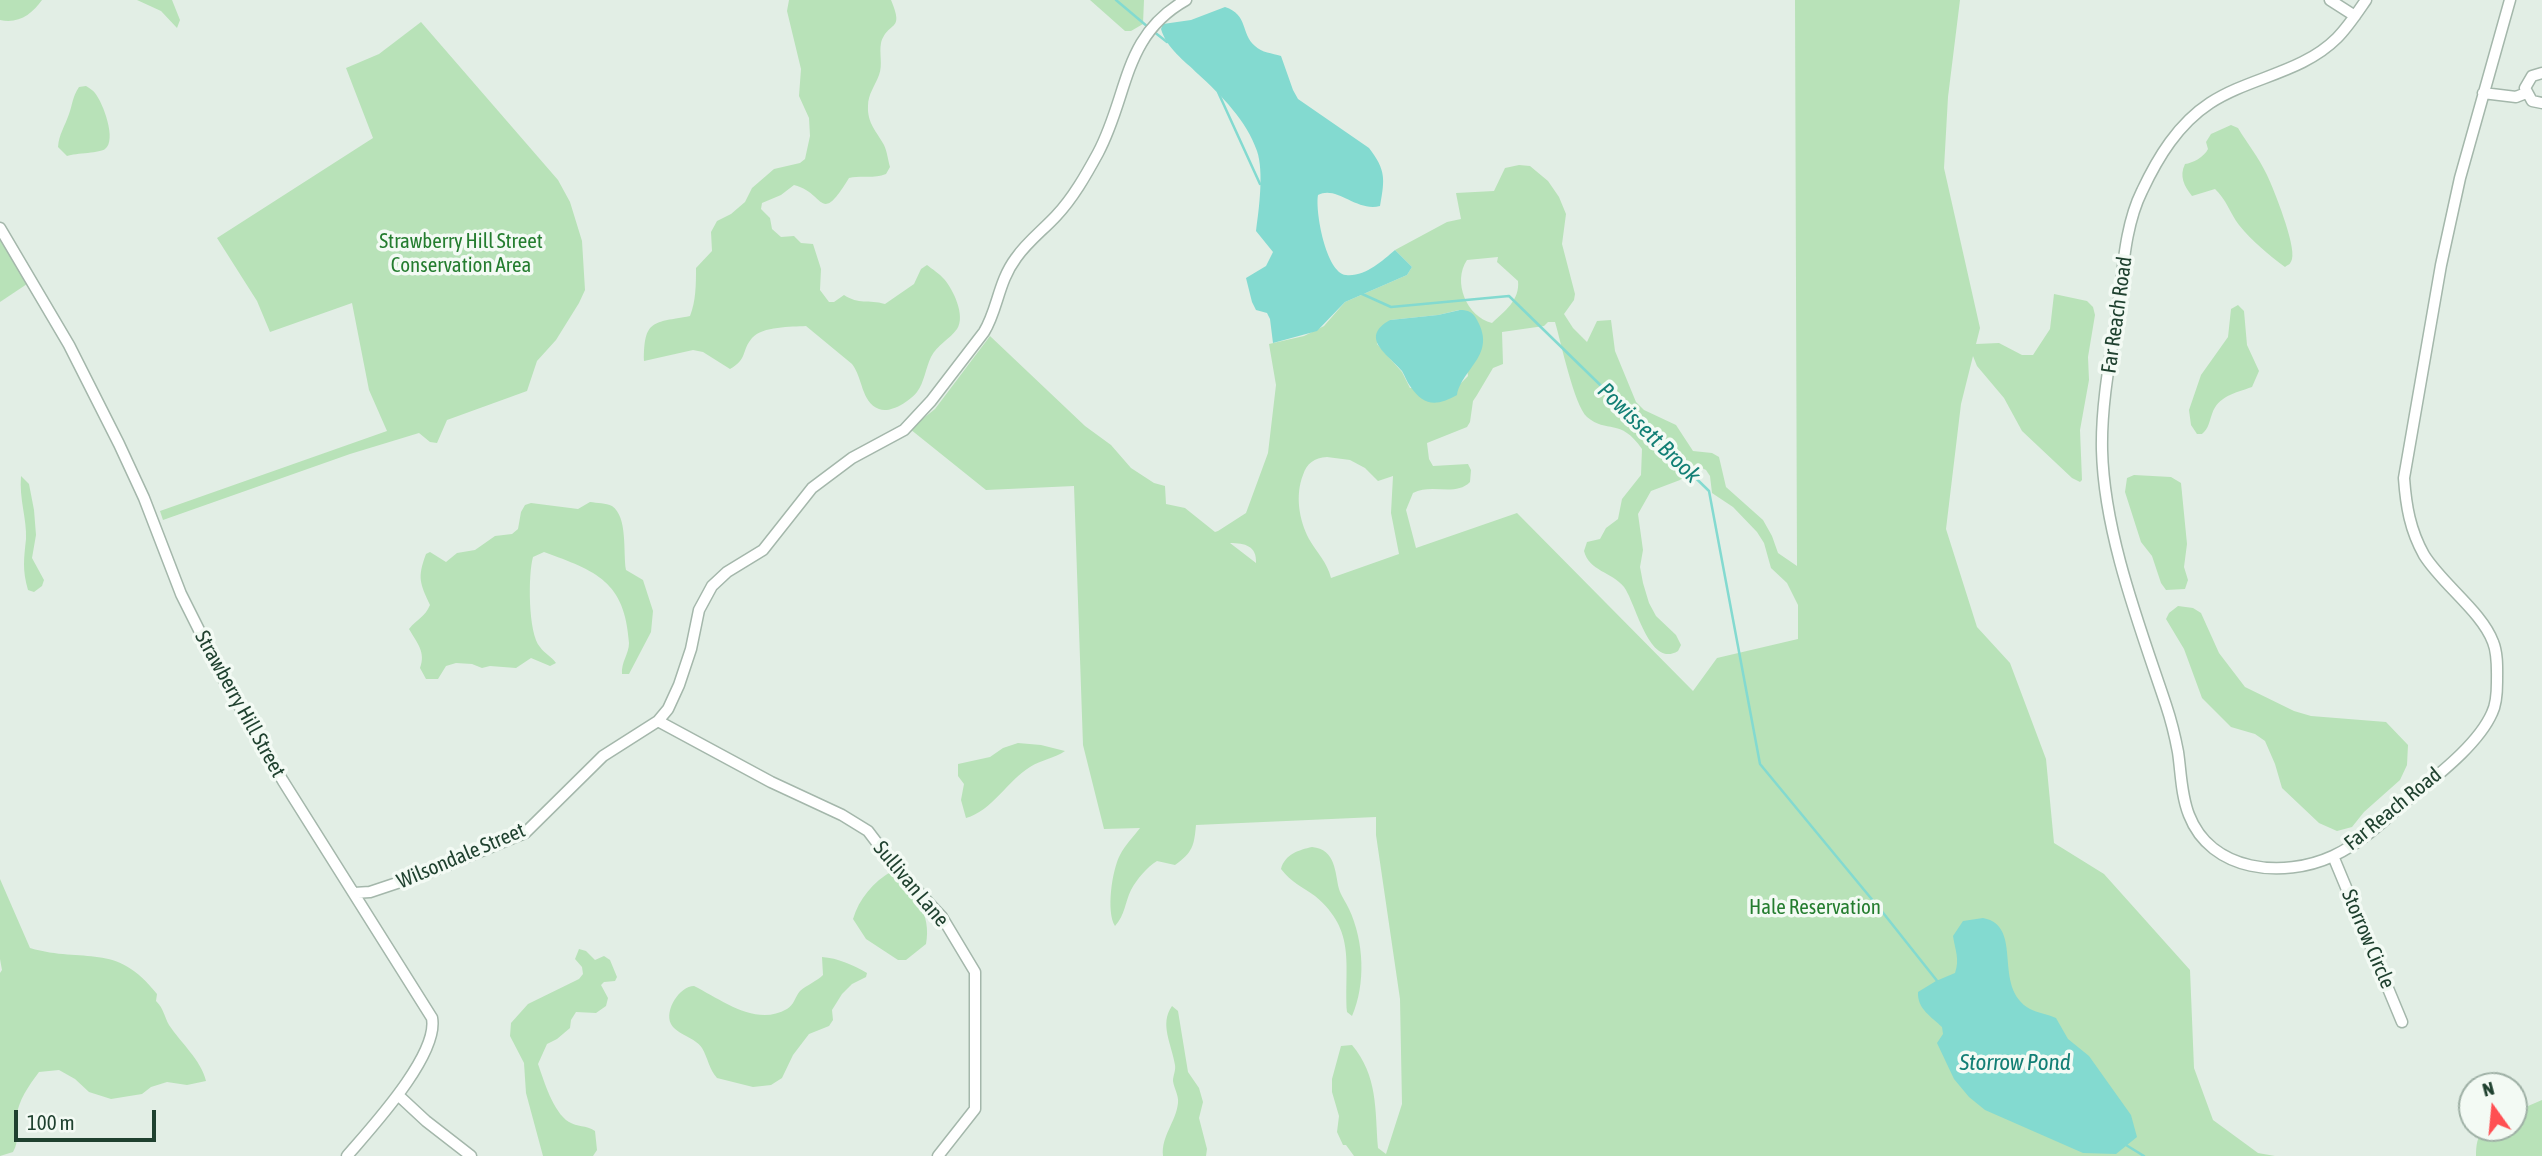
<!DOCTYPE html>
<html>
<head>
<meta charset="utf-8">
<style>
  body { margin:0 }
  #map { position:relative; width:2542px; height:1156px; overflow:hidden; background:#e2eee5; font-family:"Asap Condensed",sans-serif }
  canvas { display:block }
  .north { position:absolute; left:2458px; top:1072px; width:70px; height:70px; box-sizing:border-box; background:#f3faf4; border:2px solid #9eb0a5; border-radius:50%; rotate:345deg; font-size:19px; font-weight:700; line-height:28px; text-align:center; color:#1f412f }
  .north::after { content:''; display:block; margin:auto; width:24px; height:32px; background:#ff4f52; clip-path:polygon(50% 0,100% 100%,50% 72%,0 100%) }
  .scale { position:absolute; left:14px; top:1110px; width:142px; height:32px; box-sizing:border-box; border:4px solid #1f412f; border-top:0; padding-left:9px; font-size:21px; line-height:24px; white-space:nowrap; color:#1f412f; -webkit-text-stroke:5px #f3faf4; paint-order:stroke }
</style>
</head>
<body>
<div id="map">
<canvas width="2542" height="1156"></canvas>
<div class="north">N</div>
<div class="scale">100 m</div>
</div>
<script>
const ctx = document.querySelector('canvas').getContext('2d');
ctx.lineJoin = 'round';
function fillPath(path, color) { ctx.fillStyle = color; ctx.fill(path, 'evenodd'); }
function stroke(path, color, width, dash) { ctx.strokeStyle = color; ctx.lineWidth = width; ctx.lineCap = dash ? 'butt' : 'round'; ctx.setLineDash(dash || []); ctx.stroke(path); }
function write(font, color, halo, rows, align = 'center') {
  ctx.font = font + ' "Asap Condensed",sans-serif'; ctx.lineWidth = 7; ctx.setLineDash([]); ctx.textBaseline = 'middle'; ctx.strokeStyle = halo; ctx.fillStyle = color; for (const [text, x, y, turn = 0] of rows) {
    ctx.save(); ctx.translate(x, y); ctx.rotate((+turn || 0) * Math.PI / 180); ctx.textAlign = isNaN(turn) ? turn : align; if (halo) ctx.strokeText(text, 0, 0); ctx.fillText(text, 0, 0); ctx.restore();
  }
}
fillPath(new Path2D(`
  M0,0H42C32,14 19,24 0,20Z
  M137,0H172L180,20L177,28L161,11Z
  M789,0H891C905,33 888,20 881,43C879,53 883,65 879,75C875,86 868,94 868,106C867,123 877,132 884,145C887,151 888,160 890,167L886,174C874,179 862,175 849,178C819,227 826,193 794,185L781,195L762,203L761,209L770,218L772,229L781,237L794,236L801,243L813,244L821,269L820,290L829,302H834L844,295C859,305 868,299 885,304L914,284L921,269L927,265C932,269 940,274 944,279C953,289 966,316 957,329C950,339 937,345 931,357C926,367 924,383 917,392C910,401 890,414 879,409C861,402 863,378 852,364L806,326C791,327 763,326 752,338C741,351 748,359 730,369L703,352L693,350L644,361C644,319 653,323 690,316C696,301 696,284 696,268L712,251L711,232L717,221L731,214L745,202L752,188L774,169L800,163L805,159L810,136L809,118L799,96L801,69L787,11Z
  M1090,0H1144L1143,24L1131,31H1125Z
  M1795,0H1960L1948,97L1944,168L1980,328L1976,344L1999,343L2022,355H2033L2050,329L2054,294L2087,301L2093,307L2095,315L2088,357L2089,380L2080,430L2082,480L2080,482L2072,478L2022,431L2004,398L1977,366L1973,356L1961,404L1946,529L1977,627L2010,663L2046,759L2054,843L2104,874L2190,970L2194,1068L2213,1120L2258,1153L2275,1156H1354L1346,1145H1343L1337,1132L1339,1116L1332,1092V1079L1341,1046L1352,1045C1378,1076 1375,1109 1378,1148L1386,1154L1402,1104L1400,999L1376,835V817L1196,825C1194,846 1193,852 1175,865L1157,861C1147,867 1137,879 1131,890C1125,902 1125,915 1115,926C1106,912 1112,870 1120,855C1125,845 1134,836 1140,828L1104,829L1083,745L1074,486L986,490L910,429L935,409L990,336L1085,426L1111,445L1131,468L1154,483L1165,486L1166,504L1185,508L1215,532L1218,531L1246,513L1268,453L1276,385L1269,344L1304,336L1324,326L1345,302L1407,275L1412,267L1395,250L1447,222L1461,219L1456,193L1494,191L1505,168L1519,165L1530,166L1548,181L1559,197L1566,214L1562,244L1575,294L1574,300L1564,314L1573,328L1587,342L1597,321L1611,320L1615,351L1636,402L1644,410L1676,425L1693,451L1712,453L1719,457L1726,487L1763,520L1772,536L1778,553L1797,566ZM1498,257L1497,262L1518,281C1520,300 1505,311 1492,323C1467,317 1452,282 1467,260ZM1459,310L1468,376L1459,385L1410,388L1402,372L1377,344L1390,320L1438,315ZM1548,322H1555C1561,342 1574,405 1587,417C1607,434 1620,417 1642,449L1641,475L1622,499L1618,519L1606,528L1600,539L1587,542L1584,551C1589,571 1612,572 1624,587C1636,603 1649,669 1678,651L1681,645L1676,635L1656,616L1649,603L1643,583L1640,567L1643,550L1638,514L1651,491L1680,480L1694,469L1702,468L1706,470L1710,476L1712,493L1733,507L1757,532L1764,543L1771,568L1787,583L1798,605V639L1717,658L1693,691L1517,513L1416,548L1406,510L1413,493C1432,483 1455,497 1470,482L1471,470L1468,464L1433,466L1429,459L1427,443L1467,427L1470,422L1473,401L1477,395L1493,368L1503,364L1502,332L1544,326ZM1327,457L1350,460L1365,468L1378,481L1393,476L1391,513L1399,554L1331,578C1327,562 1317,553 1309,539C1299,520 1295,495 1303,475C1307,463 1314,458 1327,457ZM1230,543C1245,543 1257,546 1256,563Z
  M421,22L558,180L570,202L582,241L585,290L579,303L556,340L537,361L527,391L447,420L437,443L430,442L419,433L350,454L163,520L160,511L387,431L369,390L352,303L270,332L257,301L217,238L373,138L346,68L379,54Z
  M86,86C89,88 93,90 95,93C103,103 117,140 105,149C101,153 76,153 67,156L58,147C59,134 65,126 69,114C73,103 72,98 79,87Z
  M2231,125L2238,128C2247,143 2259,158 2267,175C2274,190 2296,245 2292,259C2290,265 2289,264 2285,267C2269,255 2252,241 2239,225C2230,213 2226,199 2215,189L2192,196C2184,186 2179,176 2185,164C2193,163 2204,157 2208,149L2206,142L2211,134Z
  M0,238L27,284L0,302Z
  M2238,305L2244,311L2247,345L2259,371L2252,387C2235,393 2218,396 2212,414C2209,422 2209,428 2202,434H2197L2191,425L2189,410L2201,375L2228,337L2231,309Z
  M2134,475L2171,477L2181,483L2187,544L2184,567L2188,580L2185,589L2166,590L2161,583L2152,556L2141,542L2125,492L2127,478Z
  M21,476L29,484L34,510L36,535L32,558L44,580L42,586L34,592L28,590C22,570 24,558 26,539C27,519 19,499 21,476Z
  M590,502C597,503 606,503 612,506C628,517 623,552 626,570L643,580L653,611L651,632L629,674H622C621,662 629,654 629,643C625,581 596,571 544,552L533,557C528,574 528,634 540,647C545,654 551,656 556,663L550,666L531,658L516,668L490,666L482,668L472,664L456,663L446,666L438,679H426L420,668C426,652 417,643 409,629C417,619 425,617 430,605C420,583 417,578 426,554L430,552L446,562L457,553L475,550L495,536L512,534L518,529L521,512L525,505L531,503L578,509Z
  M2178,606L2193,608L2201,613L2219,653L2245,687L2294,711L2311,716L2386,722L2408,745L2407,765L2400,780L2364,812L2352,827L2337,831L2319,823L2282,788L2275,764L2265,741L2255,734L2231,727L2202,698L2184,649L2166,619L2169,613Z
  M1018,743L1041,745L1065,751C1055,758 1041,760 1030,767C1008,780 992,811 966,818L961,800L964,784L958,776V764L990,757L1003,748Z
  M1312,847C1336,849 1335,873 1339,889C1341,896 1346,902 1349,909C1364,941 1366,984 1352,1016L1347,1012C1344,965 1357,931 1315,896C1301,886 1292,883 1281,869C1285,854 1299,850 1312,847Z
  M892,871C914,888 932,915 926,944L906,960H898L866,939L853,919C859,899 873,882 892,871Z
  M0,879L30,948C85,964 116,941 157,994L156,1001C164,1009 164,1016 169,1025C181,1043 201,1060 206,1081L187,1085L167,1082L151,1087L142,1094L111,1099L89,1092L75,1079L59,1070L39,1072C28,1087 19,1099 16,1118C15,1130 20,1141 13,1152L0,1156V973L2,970L0,959Z
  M579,949L586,951L595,960L604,956L610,960L617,977L615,981L604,982L601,985L608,998L606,1006L596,1013L576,1012L571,1020L570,1028L557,1039L547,1044L538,1064C544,1081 553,1112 569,1122C577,1127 586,1125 595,1131L597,1150L593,1156H543L526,1093L524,1063L510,1036L511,1023L528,1004L579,979L583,974L582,967L575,959Z
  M822,957C838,958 853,965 867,973L866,977L852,984L842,994L832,1010L833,1020L829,1026L809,1034L793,1055L782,1078L771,1085L753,1087L717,1078C709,1069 708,1058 702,1048C695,1037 677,1035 671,1024C664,1010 680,986 694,986C722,1000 756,1027 787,1009C794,1005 795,997 800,991C807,985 817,981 823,975Z
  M1172,1006L1178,1011L1188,1072L1199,1088L1203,1102L1199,1118L1207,1149L1206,1156H1163C1161,1136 1176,1122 1178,1103C1179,1096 1174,1088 1173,1081C1173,1076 1176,1070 1175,1065C1172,1045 1159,1024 1172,1006Z
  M2542,1100V1156H2476C2476,1146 2477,1135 2485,1128H2514V1112Z`), '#b8e2b8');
fillPath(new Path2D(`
  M1225,7C1249,15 1240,33 1255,46C1262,53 1272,53 1281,56L1293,90L1298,99L1369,148C1386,170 1385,179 1380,206C1356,212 1337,185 1318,195C1315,211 1326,273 1346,275C1365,277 1382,261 1395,250L1412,267L1407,275L1345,302L1317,331L1273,343L1270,319L1267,313L1256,310L1252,302L1246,278L1266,266L1273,252L1256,231C1259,209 1264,172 1257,151C1247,121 1221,95 1198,74C1184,60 1167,49 1161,29L1163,24L1191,20Z
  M1460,310C1468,310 1473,312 1477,320C1497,355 1462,368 1457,395C1437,406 1424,407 1410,386C1407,382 1405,376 1402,371C1389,355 1358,338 1390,320L1438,315Z
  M1983,918C2025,926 1991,987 2030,1009C2037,1013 2048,1014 2056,1018L2068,1039L2089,1056L2131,1115L2137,1137L2116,1154L2083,1153L1985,1110L1969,1097L1954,1079L1937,1043L1943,1034L1942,1027C1932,1017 1917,1009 1918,992L1936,981L1955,973C1960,959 1955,950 1953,936L1963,921Z`), '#83dad0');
stroke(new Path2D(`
  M1116,0L1148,27
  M1153,31L1167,42
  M1218,92L1260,184
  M1360,293L1391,307L1509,296L1709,491L1760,764L1884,914L1938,982
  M2126,1145L2144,1156`), '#83dad0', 2.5);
const minor = new Path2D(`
  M2330,0L2355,16
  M2366,0C2357,13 2348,27 2337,38C2302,73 2250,77 2210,103C2178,124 2158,157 2142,191C2125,225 2123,270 2118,308C2111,354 2101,403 2102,450C2104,534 2140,627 2166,705C2171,720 2175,736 2178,752C2181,772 2181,795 2189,815C2211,872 2283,879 2333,856C2359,844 2382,823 2403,804C2431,780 2477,747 2492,713C2496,705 2497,692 2497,682C2497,670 2498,654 2493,642C2482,612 2442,584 2424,555C2410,530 2406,506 2404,478L2441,265L2460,178L2510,0
  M2542,73L2532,76L2525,88L2532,101L2542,103
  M2483,93L2516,97L2526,93
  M0,228L69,345L119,444L144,498L181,594L225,682L283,781L432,1018C439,1055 371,1128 347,1156
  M658,721L771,782L842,815L868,831L896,868L942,917L975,972V1109L938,1156
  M2333,856L2402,1022
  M354,893L370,892L433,871L525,833L603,756L658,721L668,709L679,685L691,649L699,610L712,586L727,572L763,550L812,488L852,458L904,430L931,401L984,332C998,309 998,282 1016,258C1027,242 1043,230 1056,216C1073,198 1086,175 1098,153C1129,95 1122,36 1186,0
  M398,1095L426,1121L471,1156`);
stroke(minor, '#a4b7ab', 13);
stroke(minor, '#fff', 10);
write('21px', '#247d2f', '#f3faf4', [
  ["Strawberry Hill Street",461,241],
  ["Conservation Area",461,265],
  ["Hale Reservation",1815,907]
]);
write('21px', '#1f412f', '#f3faf4', [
  ["Far Reach Road",2117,315,-82],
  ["Strawberry Hill Street",240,704,61],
  ["Far Reach Road",2393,809,-39],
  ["Wilsondale Street",461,856,-23],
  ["Sullivan Lane",911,884,50],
  ["Storrow Circle",2368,939,67]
]);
write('italic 23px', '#127f75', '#f3faf4', [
  ["Powissett Brook",1649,433,44],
  ["Storrow Pond",2015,1063]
]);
</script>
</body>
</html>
